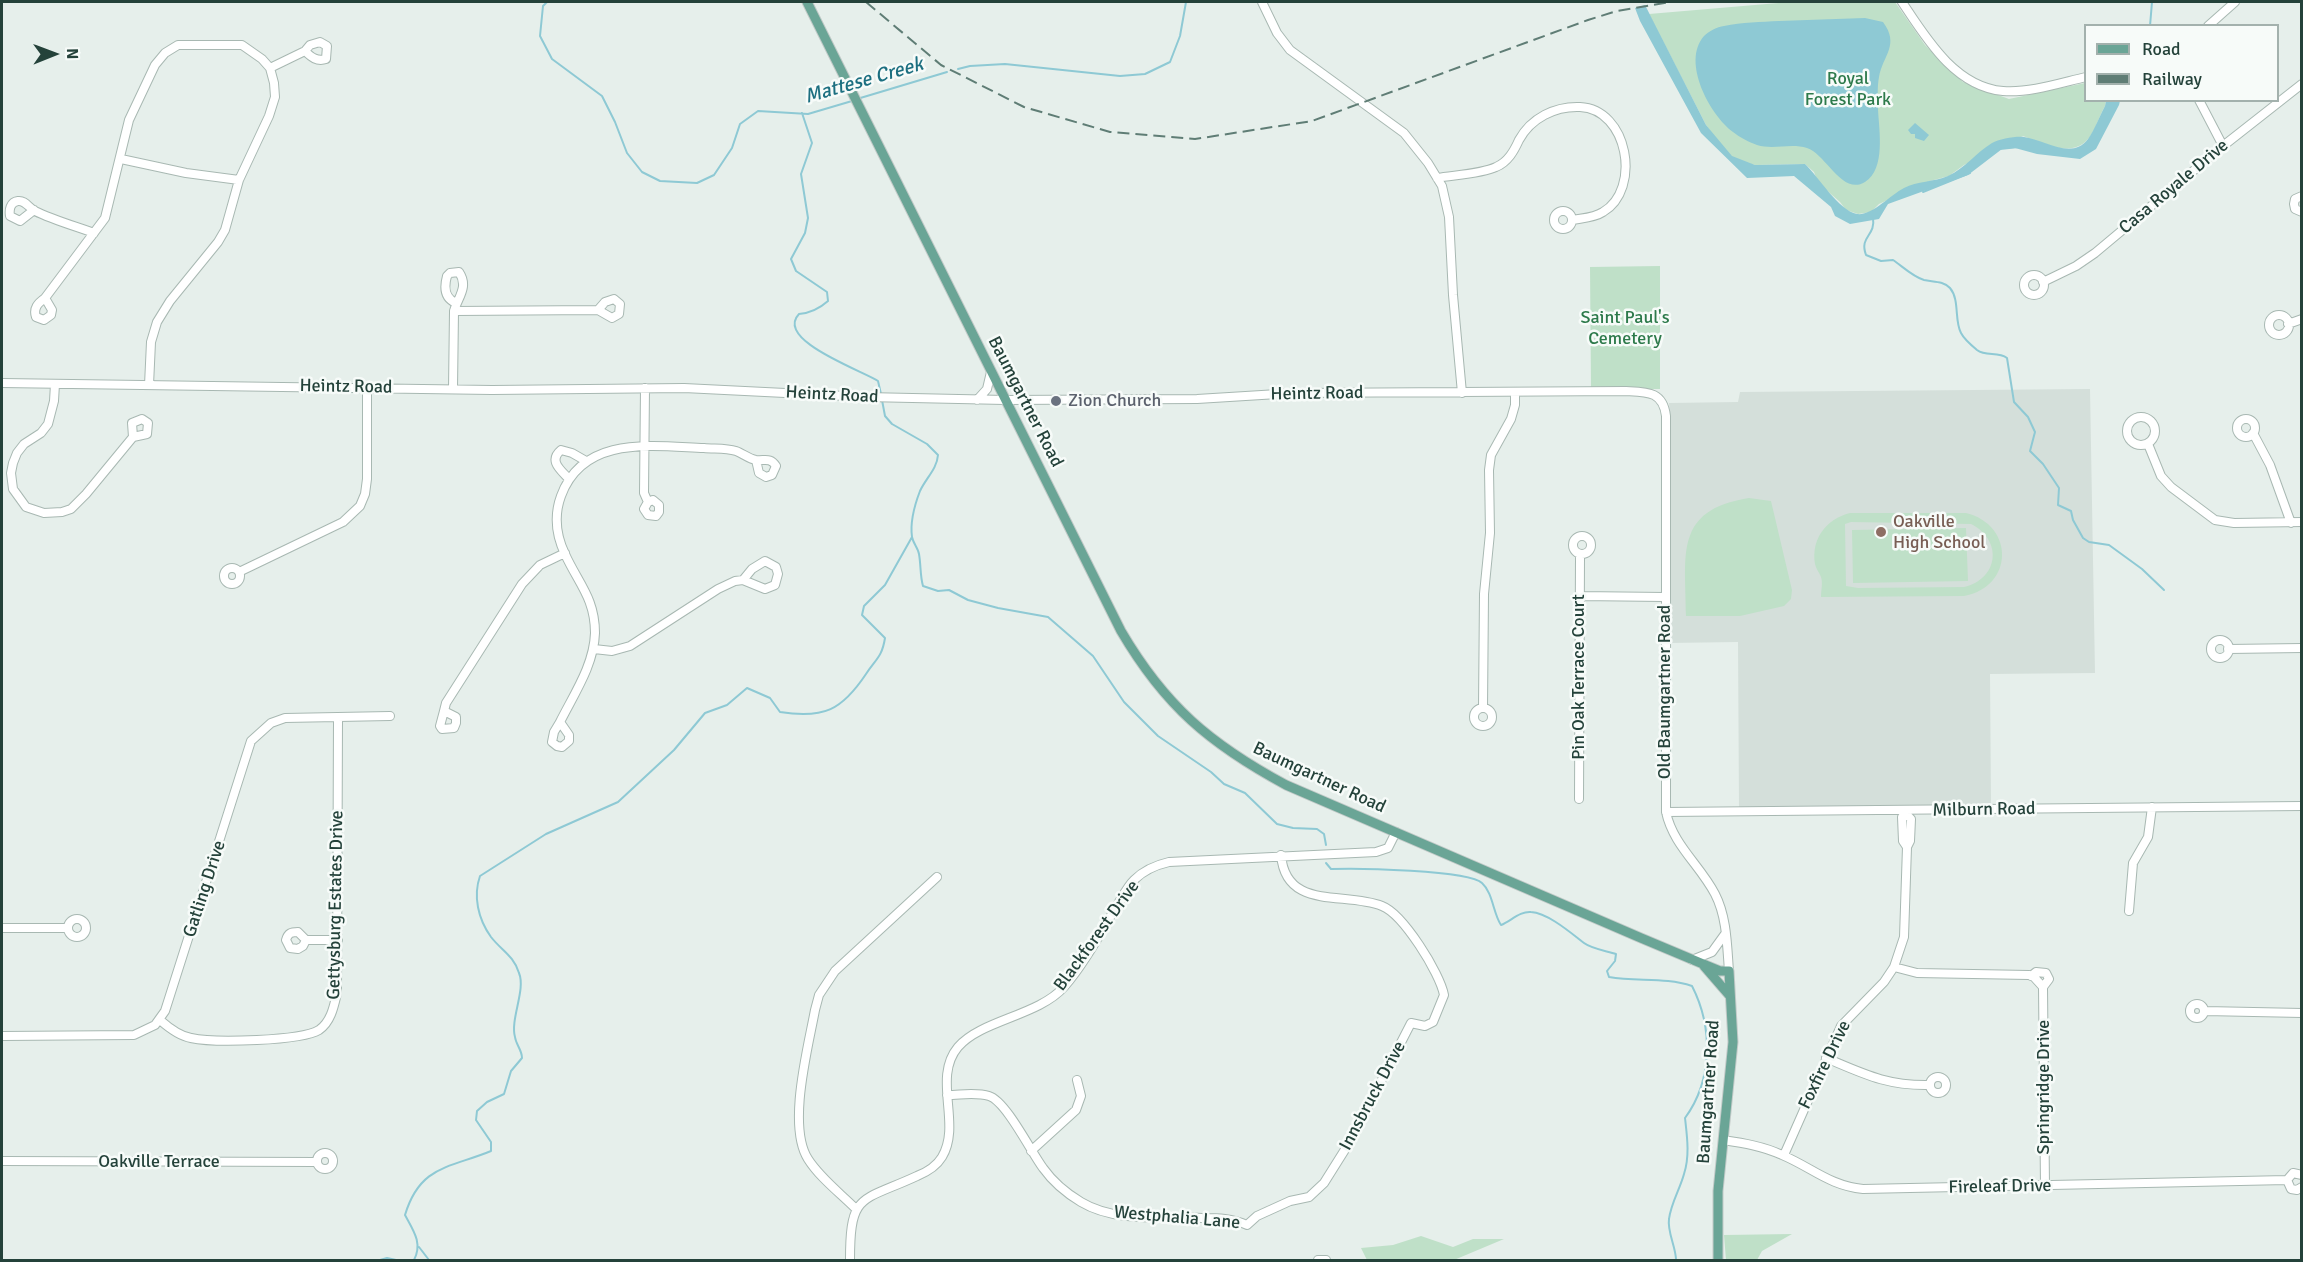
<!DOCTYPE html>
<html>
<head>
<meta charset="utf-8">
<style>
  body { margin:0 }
  #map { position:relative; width:2303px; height:1262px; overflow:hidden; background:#e6efeb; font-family:Signika,sans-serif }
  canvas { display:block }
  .frame { position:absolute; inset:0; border:3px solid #24423a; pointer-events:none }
  .legend { position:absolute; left:2084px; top:24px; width:195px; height:78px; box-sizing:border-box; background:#f7fbf9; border:2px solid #a3b1ad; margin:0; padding:8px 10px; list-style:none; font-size:18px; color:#24423a }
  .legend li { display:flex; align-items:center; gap:12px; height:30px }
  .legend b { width:30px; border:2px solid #a3b1ad }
  .north { position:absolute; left:24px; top:24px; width:60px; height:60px; -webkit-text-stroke:4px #f7fbf9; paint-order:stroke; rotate:89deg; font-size:16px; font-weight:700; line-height:24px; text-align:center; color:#24423a }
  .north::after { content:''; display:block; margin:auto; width:21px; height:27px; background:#24423a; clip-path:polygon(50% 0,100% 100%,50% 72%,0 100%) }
</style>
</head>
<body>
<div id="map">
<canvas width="2303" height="1262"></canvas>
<div class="frame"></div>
<ul class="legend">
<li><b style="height:8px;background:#6aa596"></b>Road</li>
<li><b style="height:8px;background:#5f7d75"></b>Railway</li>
</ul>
<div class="north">N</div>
</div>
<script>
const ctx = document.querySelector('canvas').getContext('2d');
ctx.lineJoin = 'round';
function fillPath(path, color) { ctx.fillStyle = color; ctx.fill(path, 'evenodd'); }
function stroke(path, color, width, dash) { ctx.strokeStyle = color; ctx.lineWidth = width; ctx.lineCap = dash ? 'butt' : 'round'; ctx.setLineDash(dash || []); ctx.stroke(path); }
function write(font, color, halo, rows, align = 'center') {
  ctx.font = font + ' Signika,sans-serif'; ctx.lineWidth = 5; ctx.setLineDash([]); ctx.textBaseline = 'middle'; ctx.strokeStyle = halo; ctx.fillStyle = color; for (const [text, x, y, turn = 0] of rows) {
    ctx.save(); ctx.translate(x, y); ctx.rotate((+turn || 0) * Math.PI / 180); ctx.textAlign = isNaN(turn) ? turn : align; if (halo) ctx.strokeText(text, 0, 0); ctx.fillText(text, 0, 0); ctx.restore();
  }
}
fillPath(new Path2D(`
  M2090,389L2095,673L1990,674L1991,806L1739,808L1738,642L1668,643L1671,422L1669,403L1738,402L1740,392Z`), '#d4dfda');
fillPath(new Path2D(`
  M1790,2H1895L1925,45L1963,82L2009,99L2085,83L2086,100L2106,101L2105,106C2099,116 2095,132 2087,140C2071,158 2041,143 2023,136L1964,165L1949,176L1930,181L1879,204L1871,212L1858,214L1846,210L1840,202L1824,188L1817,180L1814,172L1805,164L1755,165L1730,159L1706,125L1649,14Z
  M1660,266V389H1591L1590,267Z
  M1749,498L1771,501L1792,590L1791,599L1784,606L1740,616H1686C1686,555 1673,510 1749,498Z
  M1850,513H1966C2015,525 2014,587 1964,596L1821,597C1821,591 1823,583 1821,577C1819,572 1816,569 1815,564C1811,539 1826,519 1850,513ZM1851,522L1971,524C2003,540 1999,579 1964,587L1858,588L1846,586L1845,524Z
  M1966,528L1968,581L1853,583L1852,530Z
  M1792,1234L1762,1251L1757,1260H1726L1724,1235Z
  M1421,1236L1453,1247L1473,1239H1504L1454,1260H1367L1361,1248L1393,1245Z`), '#bfe0c8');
fillPath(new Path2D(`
  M1645,5L1706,125L1732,156L1755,165L1805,164C1818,176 1839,211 1857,214C1872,216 1890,195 1904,188C1917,181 1934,182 1948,176C1965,168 1977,152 1992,143C1999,139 2016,136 2024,137C2043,139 2072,161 2088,139C2095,129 2099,117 2105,106L2106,101H2120L2119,105L2096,149L2080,159L2037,154L2015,148L2002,149L1968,175L1888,204L1879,219L1850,224L1835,216L1831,207L1794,176L1747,178L1701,133L1640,21L1635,8Z
  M1865,18L1883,22C1900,45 1883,55 1879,77C1877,88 1878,98 1878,109C1879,130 1886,169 1865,182C1842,196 1826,154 1807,148C1791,143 1773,150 1757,145C1749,142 1739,137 1733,132C1710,115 1681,62 1704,36C1709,31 1717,27 1724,26C1742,22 1761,22 1779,21C1807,20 1836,19 1865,18Z
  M1915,123L1929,135L1924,141L1915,138V134H1911L1908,130Z`), '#8ec9d4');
stroke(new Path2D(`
  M547,2L543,6L540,36L552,59L602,96L615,122L627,153L642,172L660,181L697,183L714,175L732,148L740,124L758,111L808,114L852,101
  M2150,26L2152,2
  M958,69L970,66L1005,64L1120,76L1145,74L1170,62L1180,36L1186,2
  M857,99L947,72
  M802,113L812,143L801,174L808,218L805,233L791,259L796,271L827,292L828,301C819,309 811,313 799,314C774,340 863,371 878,381L881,394
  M2000,149L2018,147
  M1923,192L1970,173
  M1873,218C1876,236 1859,236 1866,255L1881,261L1893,260C1902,266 1913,277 1924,280C1933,282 1944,281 1950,288C1960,300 1954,320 1961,333C1964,339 1971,345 1977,350C1986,357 1998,351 2007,358L2014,402L2028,417L2035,432L2030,451L2043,464L2059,488L2058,505L2071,511L2073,520L2083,538L2089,542L2109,545L2142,569L2164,590
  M882,400L885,416L892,424L927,444L938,455C937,469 926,478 920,491C915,504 910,523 912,537C913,543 918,548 919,554C921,565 920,576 923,586L938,591L949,590L968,600L998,608L1048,617L1093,656L1124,702L1158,736L1211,772L1224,784L1245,793L1277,824L1293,828L1317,829L1324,834L1326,845
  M1326,863L1331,869C1355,868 1469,870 1482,883C1493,893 1493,913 1501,925C1511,921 1520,911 1531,912C1548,913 1571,933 1584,943C1592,949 1607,951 1616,954L1615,961L1607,971L1609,977C1637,982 1665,977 1692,986C1713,1027 1713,1080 1685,1118C1687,1136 1690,1156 1684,1174C1680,1189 1671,1203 1669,1219C1667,1232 1676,1247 1676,1260
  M419,1247L429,1260
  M380,1260L387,1258L396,1260
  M414,1260C423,1243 413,1230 405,1215C420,1165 450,1168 491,1151V1142L476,1120L477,1111L487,1102L504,1094L511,1071L522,1058C522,1050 516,1045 515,1037C510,1019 526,990 519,973C514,956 501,950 491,937C478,919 473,896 480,876L546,834L618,802L674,750L705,713L727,705L747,688L770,698L780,712C824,719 842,710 866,674C876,659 882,657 885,638L862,615L864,606L885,585L912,537`), '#8ec9d4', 2);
const minor = new Path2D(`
  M1262,2L1277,33L1290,50L1404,133L1428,163L1442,186L1449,217L1453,295L1462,393
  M1902,2C1926,38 1955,87 2003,91C2030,93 2060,83 2086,77
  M2208,26L2235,2
  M270,68L305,51C311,57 317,62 326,59L327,46L320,42L310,45L305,51
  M2199,100L2223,146
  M121,159L186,173L239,180
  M1437,178C1454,175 1481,174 1496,167C1508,162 1514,151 1519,140C1531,118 1555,106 1580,107C1628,109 1642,189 1603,212C1594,218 1582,218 1572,220
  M2302,196L2295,199L2294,204L2295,209L2302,212
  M34,210L20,221L10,216C9,210 10,202 18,201C25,200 29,208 35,211C53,220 75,226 94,233
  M1554 220a9 9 0 1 1 18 0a9 9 0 1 1-18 0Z
  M2024 285a10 10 0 1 1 20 0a10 10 0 1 1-20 0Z
  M2043,282L2076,266L2095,253L2223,146L2302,84
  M45,298C38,303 33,308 36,317L44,320L51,315L52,310L45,298L105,218L129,120L155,65L165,53L178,45H242L262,59L270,68L274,83L275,97L269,116L239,180L225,230L218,242L170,301L157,322L151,342L149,385
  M454,311L598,310L612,318L619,314L620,304L614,299L605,302L598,310
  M2269 325a10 10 0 1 1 20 0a10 10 0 1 1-20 0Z
  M2288,324L2302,319
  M2,383L492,390L684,388L866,397L1005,400L1197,399L1294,393L1626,391C1647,392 1663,391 1666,416V812C1673,845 1700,865 1715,894C1727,917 1727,946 1729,971
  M55,384L54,401L48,424L41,433L24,444L17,453L13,463L11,473L13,489L26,507L44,513L62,512L71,509L86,494L133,437L147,434L148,423L142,419L132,423L133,437
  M645,388L644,493L648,502L644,509L648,515L656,516L659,512V505L653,500L648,502
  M453,389L454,311C458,297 469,287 459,272L450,273L447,276C444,287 444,298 456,303
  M977,400L987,389L991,372
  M2127 431a14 14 0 1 1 28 0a14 14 0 1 1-28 0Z
  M2237 428a9 9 0 1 1 18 0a9 9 0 1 1-18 0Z
  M2253,433L2270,465L2291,523
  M2148,444L2161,476L2171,487L2215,520L2234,523L2302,522
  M569,479C561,470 548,461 561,450L572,453L586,461
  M1573 545a9 9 0 1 1 18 0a9 9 0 1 1-18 0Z
  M224 576a8 8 0 1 1 16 0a8 8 0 1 1-16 0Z
  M239,572L343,522L360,506L365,494L367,479V387
  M1579,596L1665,597
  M2211 649a9 9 0 1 1 18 0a9 9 0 1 1-18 0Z
  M594,649L612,651L630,646L718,589L735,581L743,580L765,589L775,585L778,574L776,567L765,561L752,569L743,580
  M2228,649L2302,648
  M1483,708L1484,594L1490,533L1489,470L1491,455L1511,419L1515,405V392
  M1474 717a9 9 0 1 1 18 0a9 9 0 1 1-18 0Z
  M444,711L440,726L442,729L454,728L456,723V717L444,711L446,703L522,584L540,565L565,553
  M560,722L554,732L552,742L557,746L562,747L569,741V735L560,722C574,694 594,665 595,633C595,598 578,583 565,554C556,535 554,515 561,496C583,435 652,446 704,448C714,449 726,448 736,451C742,453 749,459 756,460C765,461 770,457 776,466L772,475L766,477L759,473L756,460
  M1579,799L1580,555
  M1666,812L2302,806
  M1906,814L1911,819L1910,841L1907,847
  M2129,911L2133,863L2148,837L2152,807
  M68 928a9 9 0 1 1 18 0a9 9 0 1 1-18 0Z
  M2,928H67
  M306,940L303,946L298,949L290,948L286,940C288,933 291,932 298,932L306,940H338
  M1692,960L1712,952L1725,934
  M1894,967L1917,973L2029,975L2033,976L2043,987L2045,1187
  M2031,976L2036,972L2046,973L2049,979L2043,987
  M2190 1011a7 7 0 1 1 14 0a7 7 0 1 1-14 0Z
  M2205,1011L2302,1013
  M160,1020C169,1028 179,1036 191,1038C214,1043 301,1041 319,1030C331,1022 334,1006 337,993L338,718
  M2,1036L134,1035L155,1025L165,1011L251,741L271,723L285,718L390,716
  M1826,1058C1864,1074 1887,1086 1930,1085
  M1930 1085a8 8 0 1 1 16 0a8 8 0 1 1-16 0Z
  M947,1095C961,1095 976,1092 989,1096C1006,1101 1031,1152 1043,1168C1053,1182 1066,1193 1081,1202C1116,1223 1163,1216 1202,1218C1218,1218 1232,1218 1247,1225L1257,1216L1290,1201L1309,1197L1324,1183L1351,1140L1411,1023L1425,1026L1433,1022L1444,995C1440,973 1403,914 1382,906C1344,891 1286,911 1281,855
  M1723,1140C1743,1143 1763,1146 1782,1155C1811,1167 1830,1186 1863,1189L2287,1180
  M1031,1151L1076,1110L1081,1096L1077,1080
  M317 1161a8 8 0 1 1 16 0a8 8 0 1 1-16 0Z
  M1784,1155L1841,1026L1884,982L1894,967L1904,937L1907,847L1903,841L1902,817L1906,814V811
  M2,1161L317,1162
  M2302,1175L2293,1173L2287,1180L2291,1189L2297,1190L2302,1187
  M856,1209C840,1193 820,1178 808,1159C787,1126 808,1048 815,1010L819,995L835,971L937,877
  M850,1260C850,1192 861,1202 917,1176C927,1172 936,1167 942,1157C962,1124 932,1078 958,1047C981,1020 1038,1016 1064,987C1084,964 1100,934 1116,907C1122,898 1126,888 1134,880C1143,871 1156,865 1169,862L1376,852L1388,848L1396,832
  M1318,1260H1326`);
const major = new Path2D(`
  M807,2L1121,631C1165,706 1210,744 1286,785L1641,938L1703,964L1720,971H1729L1733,1042L1718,1191V1260
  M1704,966L1730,996`);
stroke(minor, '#a8b8b2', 10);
stroke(major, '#c2cac8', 11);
stroke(minor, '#fff', 8);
stroke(major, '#6aa596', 9);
stroke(new Path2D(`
  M866,2L941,65L1024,107L1110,132L1195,139L1312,121L1588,20L1617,11L1670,2`), '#5f7d75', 2, [12, 6]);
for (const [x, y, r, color] of [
  [1056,401,6,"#6b7280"],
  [1881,532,6,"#8d6e63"]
]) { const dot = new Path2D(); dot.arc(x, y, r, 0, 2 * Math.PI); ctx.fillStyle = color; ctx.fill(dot); stroke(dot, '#f7fbf9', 2); }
write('18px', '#2d7a4b', '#f7fbf9', [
  ["Royal",1848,79],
  ["Forest Park",1848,100],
  ["Saint Paul's",1625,318],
  ["Cemetery",1625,339]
]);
write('18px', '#24423a', '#f7fbf9', [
  ["Casa Royale Drive",2174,187,-40],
  ["Heintz Road",346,387,1],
  ["Heintz Road",1317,394,-1],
  ["Heintz Road",832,395,3],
  ["Baumgartner Road",1025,402,63],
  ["Pin Oak Terrace Court",1579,677,-90],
  ["Old Baumgartner Road",1665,692,-90],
  ["Baumgartner Road",1319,778,25],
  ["Milburn Road",1984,810,-1],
  ["Gatling Drive",205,889,-72],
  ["Gettysburg Estates Drive",336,905,-89],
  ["Blackforest Drive",1097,936,-54],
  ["Foxfire Drive",1825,1065,-64],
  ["Springridge Drive",2044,1087,-90],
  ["Baumgartner Road",1709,1092,-86],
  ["Innsbruck Drive",1373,1096,-62],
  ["Oakville Terrace",159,1162],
  ["Fireleaf Drive",2000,1187,-1],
  ["Westphalia Lane",1177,1218,5]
]);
write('18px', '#5b616d', '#f7fbf9', [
  ["Zion Church",1068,401]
], 'left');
write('18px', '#785e54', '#f7fbf9', [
  ["Oakville",1893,522],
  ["High School",1893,543]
], 'left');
write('italic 20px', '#1c6f80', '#f7fbf9', [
  ["Mattese Creek",864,81,-16]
]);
</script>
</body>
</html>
